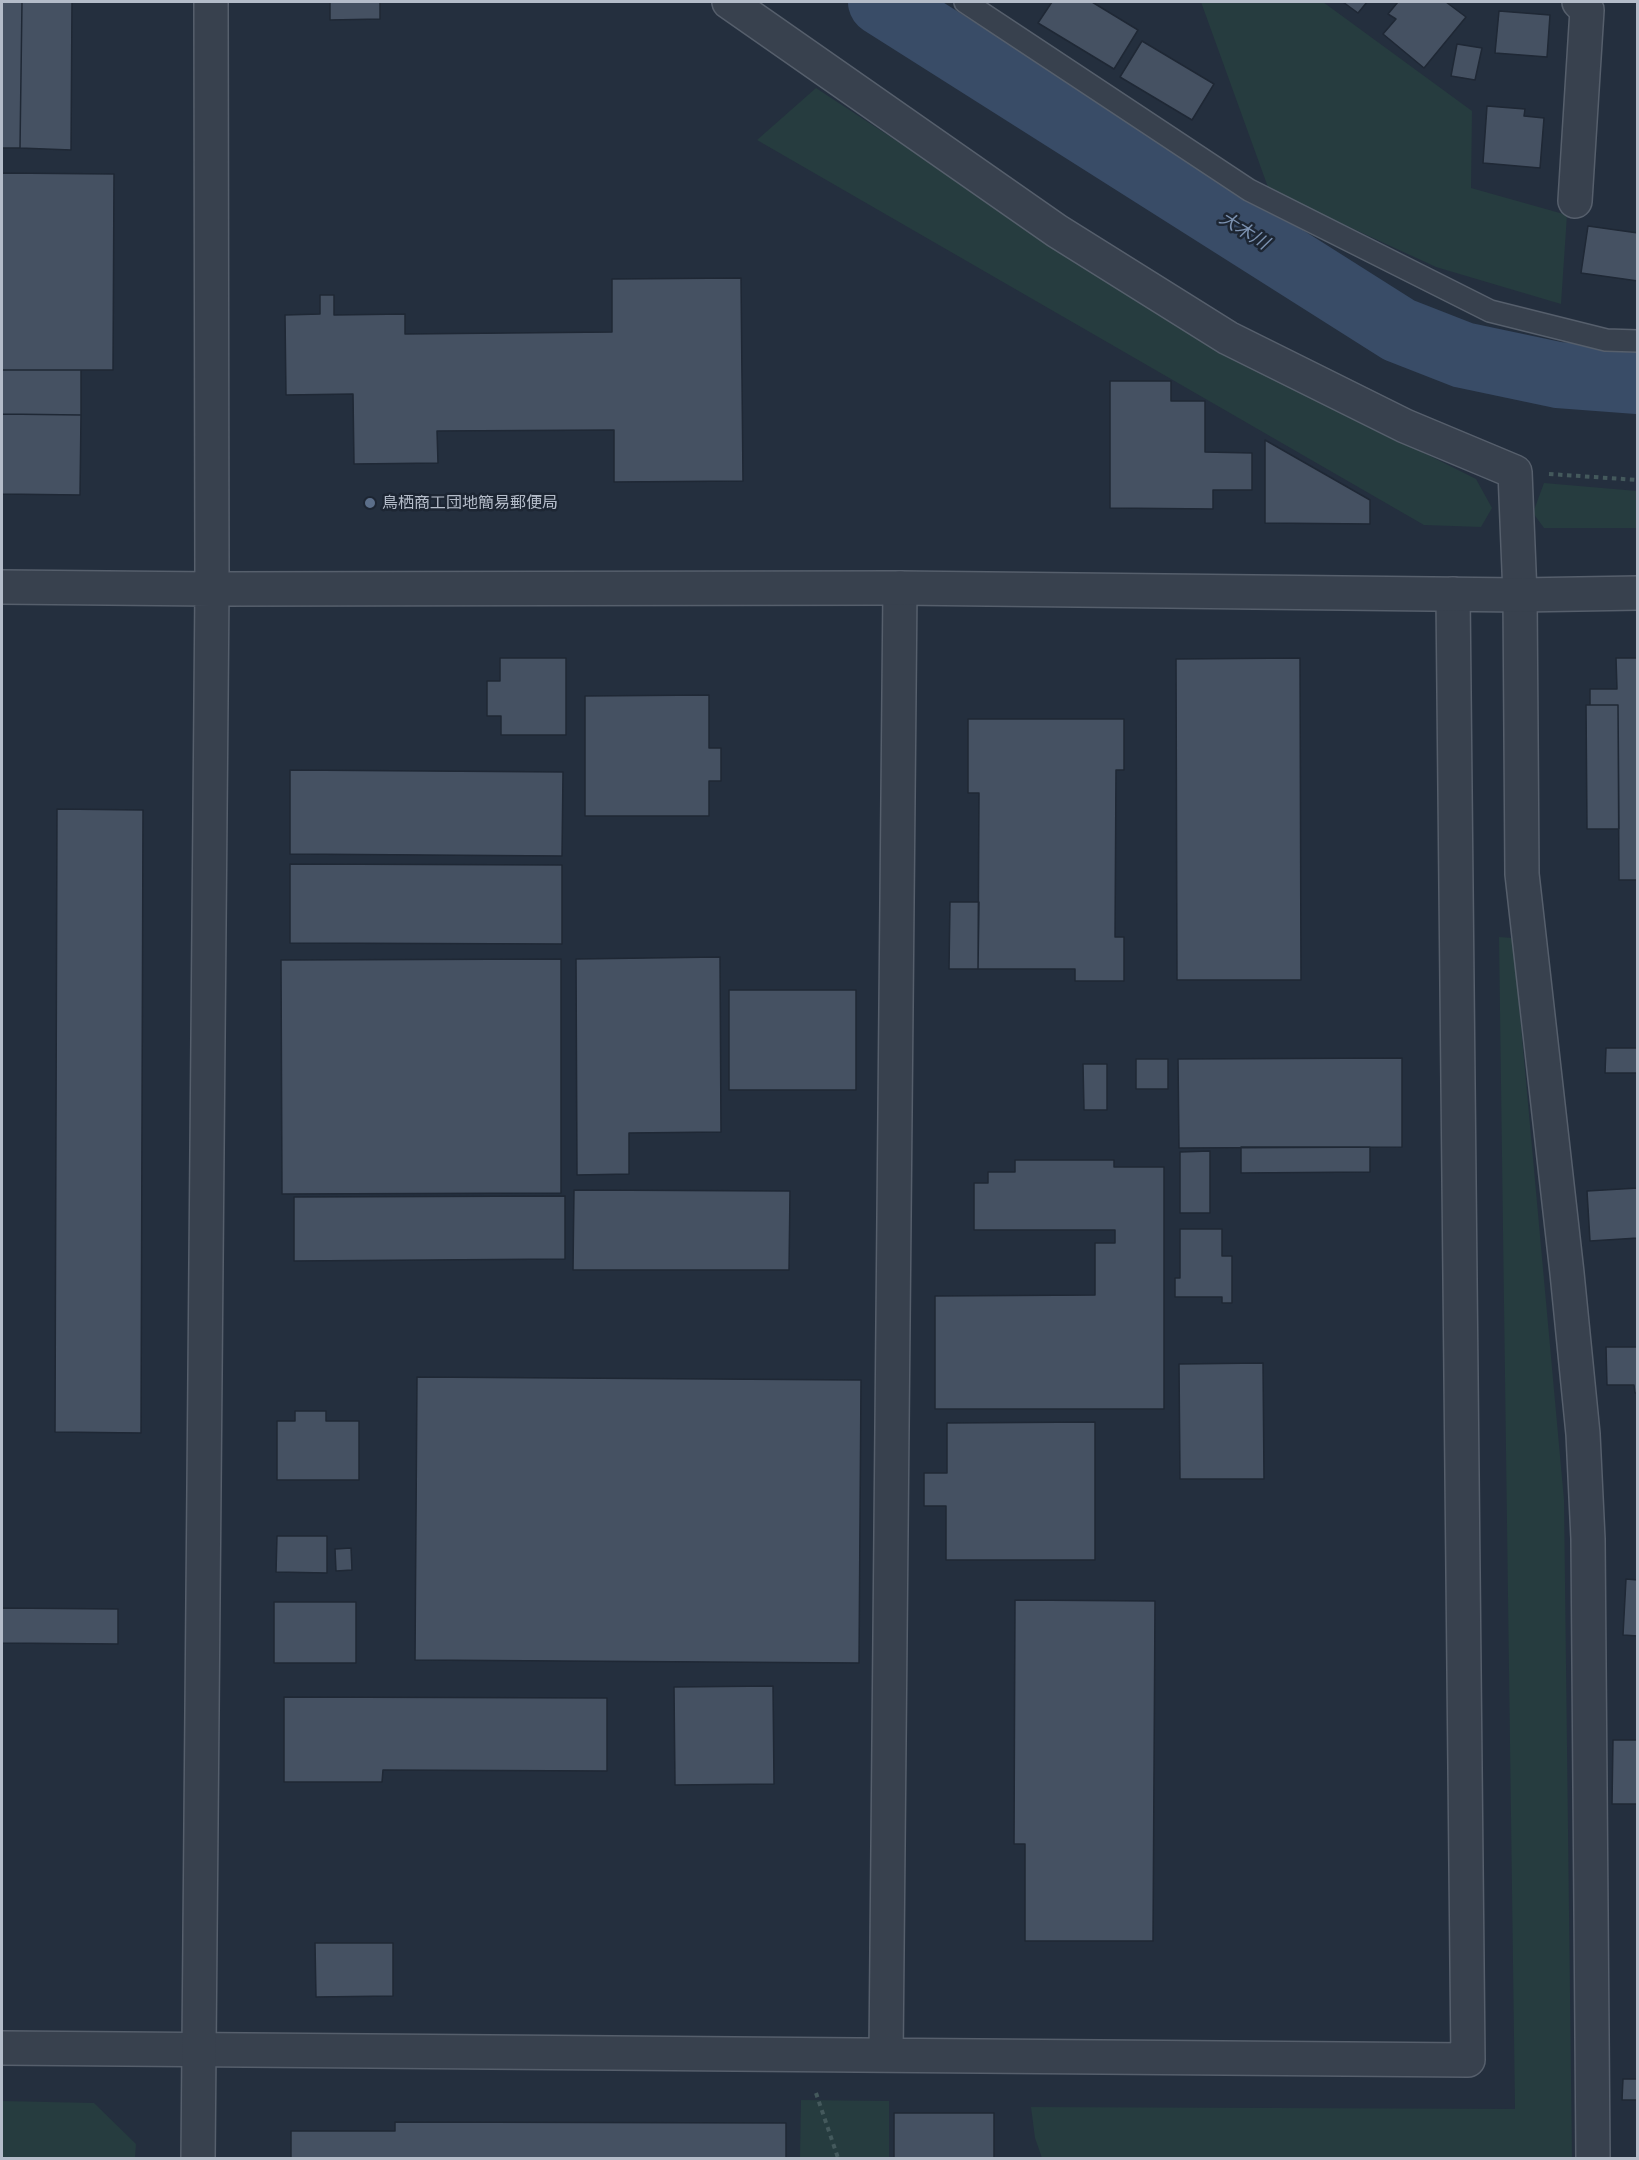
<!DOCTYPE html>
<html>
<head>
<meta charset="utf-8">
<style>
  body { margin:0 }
  #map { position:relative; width:1639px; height:2160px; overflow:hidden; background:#242f3e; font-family:"Work Sans",sans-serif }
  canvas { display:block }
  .frame { position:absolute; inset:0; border:3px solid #b4bcc9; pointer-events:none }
</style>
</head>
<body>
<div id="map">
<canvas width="1639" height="2160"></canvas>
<div class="frame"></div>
</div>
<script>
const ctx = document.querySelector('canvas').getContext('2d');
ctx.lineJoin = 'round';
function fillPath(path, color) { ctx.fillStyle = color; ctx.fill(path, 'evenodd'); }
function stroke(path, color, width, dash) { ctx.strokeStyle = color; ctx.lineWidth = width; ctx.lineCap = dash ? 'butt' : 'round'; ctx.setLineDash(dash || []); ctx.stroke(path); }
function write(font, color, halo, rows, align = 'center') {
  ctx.font = font + ' "Work Sans","Noto Sans JP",sans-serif'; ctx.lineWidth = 5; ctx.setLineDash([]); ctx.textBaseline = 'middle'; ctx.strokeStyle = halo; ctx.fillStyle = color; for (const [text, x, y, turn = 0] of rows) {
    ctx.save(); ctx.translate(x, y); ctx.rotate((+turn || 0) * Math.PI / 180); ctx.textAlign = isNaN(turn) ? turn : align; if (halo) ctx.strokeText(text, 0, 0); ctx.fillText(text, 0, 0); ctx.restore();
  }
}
fillPath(new Path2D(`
  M1201,2H1323L1472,111L1471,188L1567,215L1561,304L1436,267L1269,190Z
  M816,88L1208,345L1476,479L1492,508L1481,527L1424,525L757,140Z
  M1544,483L1637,491V528H1544L1533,513Z
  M1499,937L1513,938L1564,1500L1572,2158H1042L1035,2138L1031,2107L1515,2109Z
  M801,2100L889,2101V2158H800Z
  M2,2101L94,2103L136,2144L135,2158H2Z`), '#263c3f');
stroke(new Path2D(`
  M881,2L1399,330L1463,355L1558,375L1638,381`), '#394c67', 66);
const building = new Path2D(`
  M2,2H22L20,148H2Z
  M22,2H72L71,150L20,148Z
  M330,2H380V19L330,20Z
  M1052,2H1092L1138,30L1114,69L1038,23Z
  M1343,2H1367L1358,13Z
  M1398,2H1446L1466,17L1424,68L1383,34L1396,19L1388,14Z
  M1499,11L1550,15L1547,57L1495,53Z
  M1142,41L1214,84L1192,120L1120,77Z
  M1457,44L1482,48L1475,80L1451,76Z
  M1487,106L1525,109L1524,116L1544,118L1540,168L1483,163Z
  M2,173L114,174L113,370H2Z
  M1588,226L1638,233V281L1581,273Z
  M741,278L743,481L614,482V430L437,431L438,463L354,464L353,394L286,395L285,315L320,314V295H334V315L405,314V334L612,332V279Z
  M2,370H81V415L2,414Z
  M1110,381H1171V401H1205V452L1252,453V490H1213V509L1110,508Z
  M2,414L81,415L80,495L2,494Z
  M1265,440L1370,500V524L1265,523Z
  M500,658H566V735H501V716H487V681H500Z
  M1300,658L1301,980H1177L1176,659Z
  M1616,658H1638V880H1619L1618,705H1590V689H1617Z
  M709,695V748H721V781H709V816H585V696Z
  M1586,705H1618L1619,829H1587Z
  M968,719H1124V770H1116L1115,937H1124V981H1075V969H978L979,793H968Z
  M290,770L563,772L562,856L290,854Z
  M57,809L143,810L141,1433L55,1432Z
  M290,864L562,865V944L290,943Z
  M950,902H979L978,969H949Z
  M720,957L721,1132L629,1133V1174L577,1175L576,959Z
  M561,959V1193L282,1194L281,960Z
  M729,990H856V1090H729Z
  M1606,1048H1638V1073H1605Z
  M1402,1058V1147L1179,1148L1178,1059Z
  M1136,1059H1168V1089H1136Z
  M1083,1064H1107V1110H1084Z
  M1241,1147H1370V1172L1241,1173Z
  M1210,1151V1213H1180V1152Z
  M1015,1160H1114V1167H1164V1409H935V1296L1095,1295V1243H1115V1230H974V1183H988V1172H1015Z
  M1638,1188V1238L1590,1241L1587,1191Z
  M574,1190L790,1191L789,1270H573Z
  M565,1196V1259L294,1261V1197Z
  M1180,1229H1222V1256H1232V1303H1222V1297H1175V1278H1180Z
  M1606,1347H1638V1393H1635L1634,1385H1607Z
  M1263,1363L1264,1479H1180L1179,1364Z
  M417,1377L861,1380L859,1663L415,1660Z
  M295,1411H326V1421H359V1480H277V1421H295Z
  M1095,1422V1560H946V1506H924V1473H947V1423Z
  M277,1536H327V1573L276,1572Z
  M351,1548L352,1570L336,1571L335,1549Z
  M1626,1579L1638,1580V1636L1623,1635Z
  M1015,1600L1155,1601L1153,1941H1025V1844H1014Z
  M274,1602H356V1663H274Z
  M2,1608L118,1609V1644L2,1643Z
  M773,1686L774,1784L675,1785L674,1687Z
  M284,1697L607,1698V1771L383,1770L382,1782H284Z
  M1613,1740H1638V1804H1612Z
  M315,1943H393V1996L316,1997Z
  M1623,2079H1638V2100H1622Z
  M894,2113H994V2158H894Z
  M395,2122L786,2123V2158H291V2131H395Z`);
fillPath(building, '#455162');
stroke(building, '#1f2835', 1.5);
const service = new Path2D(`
  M965,2L1249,190L1490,311L1606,340L1638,341`);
const minor = new Path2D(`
  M729,2L1057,231L1228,338L1405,426L1515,472L1520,595L1522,874L1567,1273L1583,1434L1588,1539L1593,2158
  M1575,201L1587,10L1579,2
  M2,2048L1468,2060L1453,594
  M886,2055L900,588`);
const tertiary = new Path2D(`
  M2,587L212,589L900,588L1520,595L1638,593
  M198,2158L212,589L211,2`);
stroke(service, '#565f6c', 24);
stroke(minor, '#565f6c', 36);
stroke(tertiary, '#565f6c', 36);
stroke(new Path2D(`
  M1549,474L1638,480
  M816,2093L838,2158`), '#44595c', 4, [4.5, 4.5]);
stroke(service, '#38414e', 21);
stroke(minor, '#38414e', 33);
stroke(tertiary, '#38414e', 33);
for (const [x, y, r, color] of [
  [370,503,6,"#5c6f8a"]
]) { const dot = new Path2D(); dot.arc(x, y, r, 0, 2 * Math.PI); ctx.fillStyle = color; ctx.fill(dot); stroke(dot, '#1d2633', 2); }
write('16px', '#b4bcc9', '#1d2633', [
  ["鳥栖商工団地簡易郵便局",382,503]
], 'left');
write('italic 18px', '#7c92b1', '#1d2633', [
  ["大木川",1244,231,32]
]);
</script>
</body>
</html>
